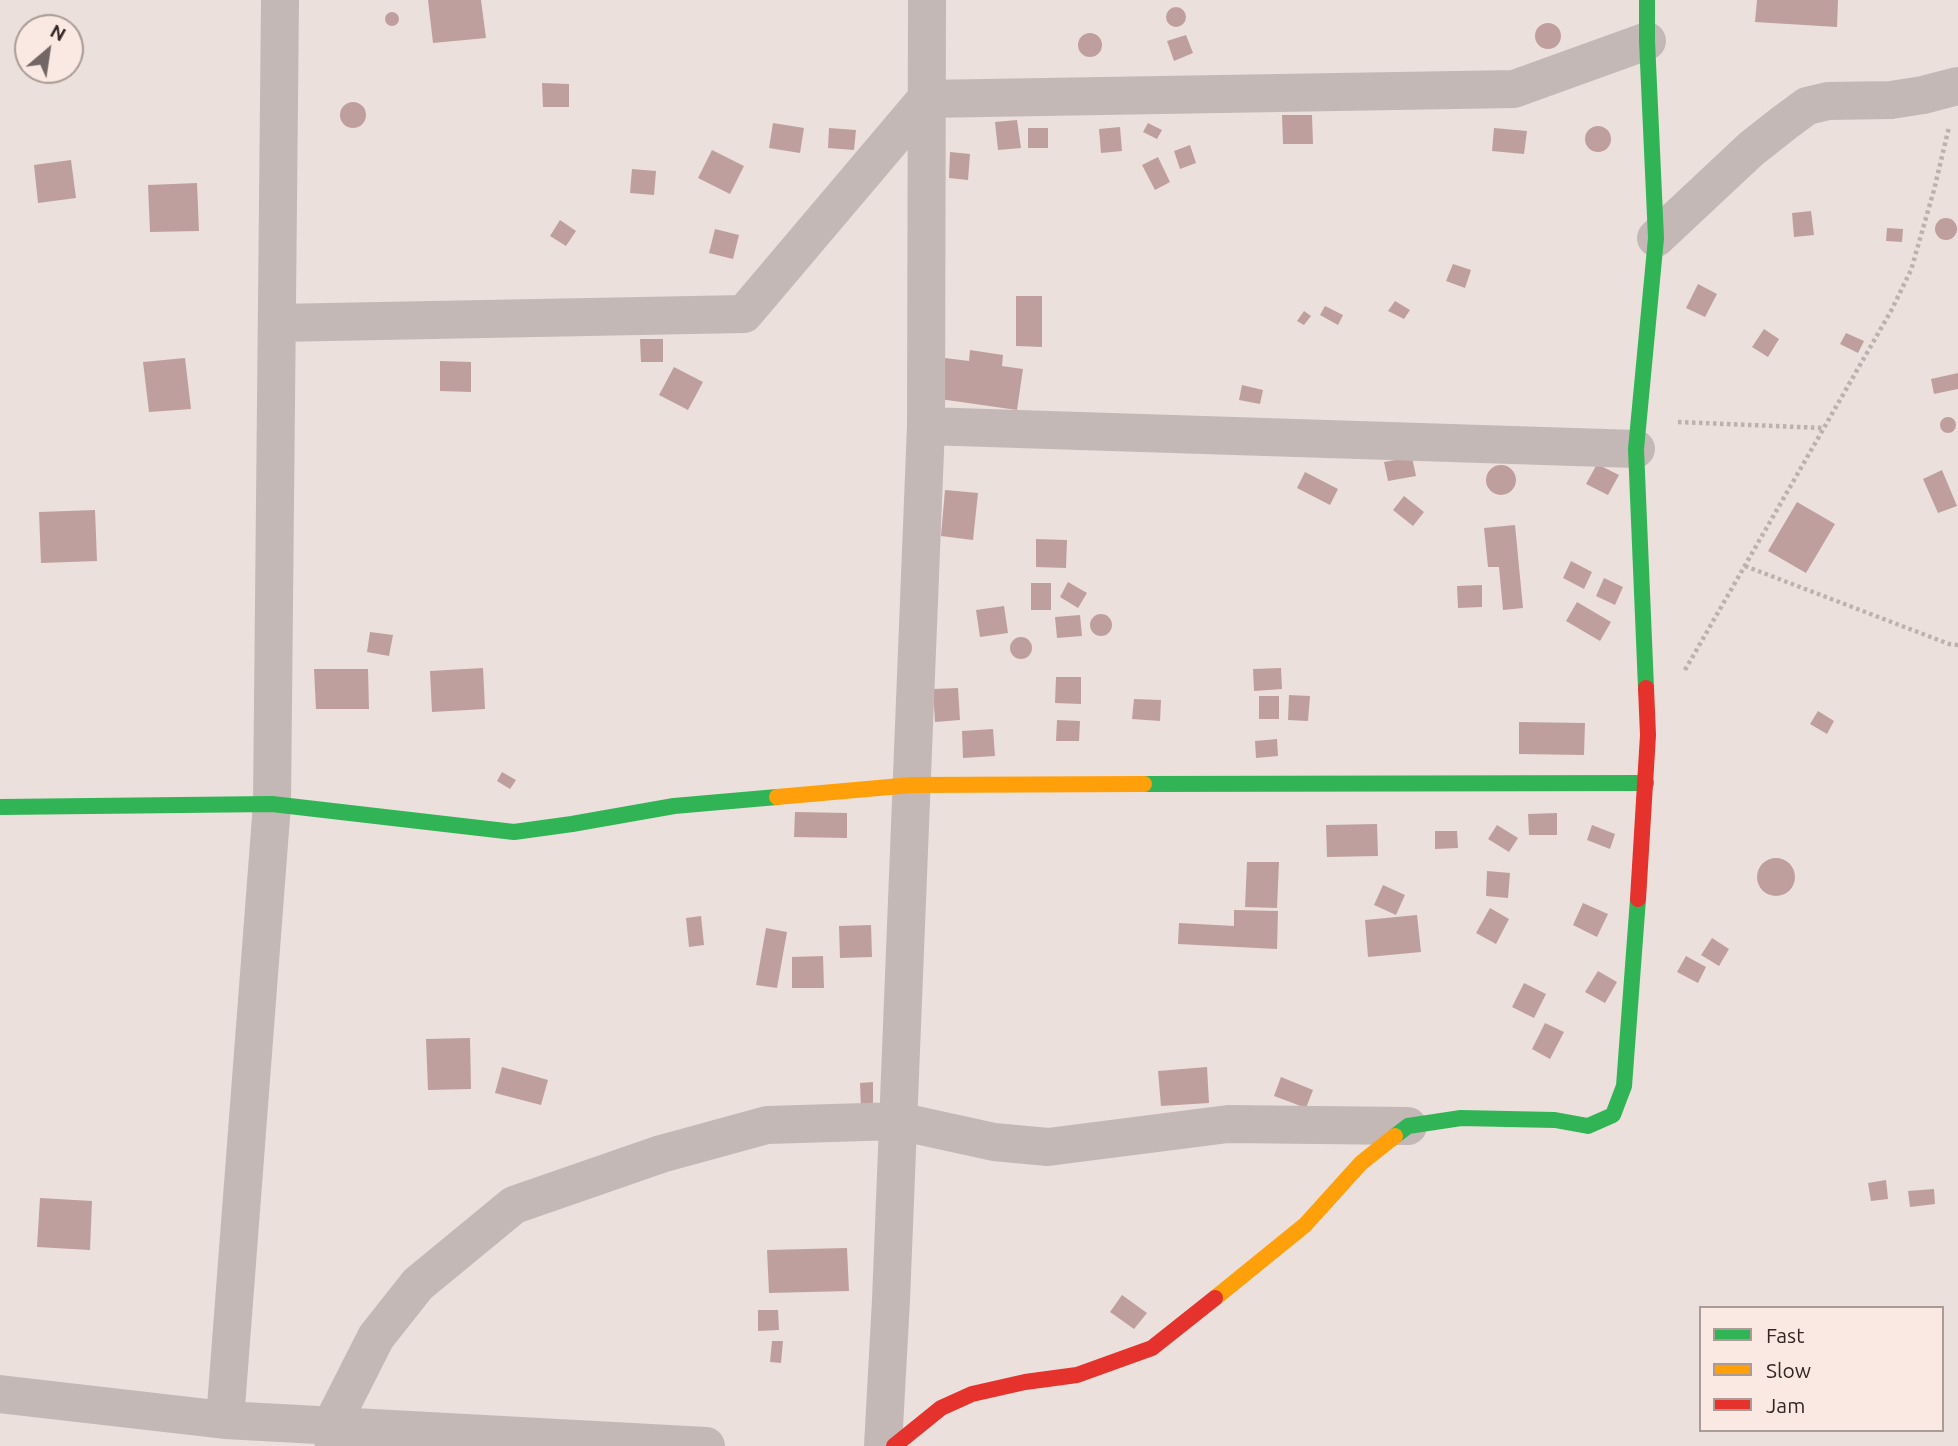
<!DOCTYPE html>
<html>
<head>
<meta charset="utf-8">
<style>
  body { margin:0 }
  #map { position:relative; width:1958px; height:1446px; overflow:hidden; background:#ebe0dc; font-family:Ubuntu,sans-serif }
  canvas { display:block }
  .legend { position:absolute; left:1699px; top:1306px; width:245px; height:126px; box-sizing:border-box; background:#f9e9e2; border:2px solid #aa9b96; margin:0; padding:9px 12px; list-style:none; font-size:21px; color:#332625 }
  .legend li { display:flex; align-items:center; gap:14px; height:35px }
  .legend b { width:35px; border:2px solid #aa9b96 }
  .north { position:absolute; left:14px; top:14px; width:70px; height:70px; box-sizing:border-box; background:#f9e9e2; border:2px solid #aa9b96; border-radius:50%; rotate:29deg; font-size:19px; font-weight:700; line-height:28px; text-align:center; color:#332625 }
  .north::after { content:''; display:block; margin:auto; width:24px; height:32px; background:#736765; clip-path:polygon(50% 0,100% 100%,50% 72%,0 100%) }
</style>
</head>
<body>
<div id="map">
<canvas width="1958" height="1446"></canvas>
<ul class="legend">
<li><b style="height:9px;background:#30b455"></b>Fast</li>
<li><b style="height:9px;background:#ff9f0a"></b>Slow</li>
<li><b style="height:9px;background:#e5322d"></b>Jam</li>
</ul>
<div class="north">N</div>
</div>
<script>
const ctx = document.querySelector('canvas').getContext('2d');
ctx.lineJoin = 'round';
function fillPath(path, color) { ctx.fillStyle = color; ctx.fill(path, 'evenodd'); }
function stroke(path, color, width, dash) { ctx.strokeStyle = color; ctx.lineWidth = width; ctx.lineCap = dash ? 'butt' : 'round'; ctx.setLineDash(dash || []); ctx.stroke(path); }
fillPath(new Path2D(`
  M428,0H481L486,38L433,43Z
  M1757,0H1838L1837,27L1755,22Z
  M1166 17a10 10 0 1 1 20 0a10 10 0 1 1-20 0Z
  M385 19a7 7 0 1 1 14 0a7 7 0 1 1-14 0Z
  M1535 36a13 13 0 1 1 26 0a13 13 0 1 1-26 0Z
  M1078 45a12 12 0 1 1 24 0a12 12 0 1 1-24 0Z
  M1186,35L1193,53L1174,61L1167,41Z
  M542,83L569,84V107H543Z
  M340 115a13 13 0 1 1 26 0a13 13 0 1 1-26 0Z
  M1282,115H1312L1313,144H1283Z
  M1017,120L1021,148L998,150L995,122Z
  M773,123L804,128L800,153L769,148Z
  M1148,123L1162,130L1157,139L1143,132Z
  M1585 139a13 13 0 1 1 26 0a13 13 0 1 1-26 0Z
  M1120,127L1122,151L1101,153L1099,129Z
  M829,128L856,130L854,150L828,148Z
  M1028,128H1048V148H1028Z
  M1494,128L1527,131L1524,154L1492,151Z
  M1190,145L1196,163L1180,169L1174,151Z
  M712,150L744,166L730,194L698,178Z
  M950,152L970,154L968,180L949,178Z
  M1158,157L1170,182L1155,190L1142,165Z
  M71,160L76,198L38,203L34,165Z
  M632,169L656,171L654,195L630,193Z
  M197,183L199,231L150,232L148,185Z
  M1811,211L1814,235L1794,237L1792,213Z
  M1935 229a11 11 0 1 1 22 0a11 11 0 1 1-22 0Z
  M560,220L576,231L566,246L550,236Z
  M1887,228L1903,229L1902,242L1886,241Z
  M715,229L739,235L733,259L709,253Z
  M1453,264L1471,270L1465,288L1446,281Z
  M1698,284L1717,294L1705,317L1686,308Z
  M1016,296H1042V347L1016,346Z
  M1395,301L1410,310L1404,319L1388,311Z
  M1325,306L1343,315L1338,325L1320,315Z
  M1304,311L1311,316L1304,325L1297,321Z
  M1764,329L1779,339L1768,357L1752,347Z
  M1846,333L1864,341L1858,353L1840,344Z
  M640,339H663V362H641Z
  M970,350L1003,355L1002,366L1023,369L1017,410L940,399L945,358L969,361Z
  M185,358L191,409L149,412L143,362Z
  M440,361L471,362V392L440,391Z
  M674,367L703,382L688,410L659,395Z
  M1958,373V389L1934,394L1931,379Z
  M1242,385L1263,390L1260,404L1239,400Z
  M1940 425a8 8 0 1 1 16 0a8 8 0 1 1-16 0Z
  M1412,457L1416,476L1388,481L1384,462Z
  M1597,464L1619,475L1608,495L1586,484Z
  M1486 480a15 15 0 1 1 30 0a15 15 0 1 1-30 0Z
  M1942,470L1957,506L1938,513L1923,479Z
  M1305,472L1338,489L1330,505L1297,488Z
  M945,490L978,493L973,540L941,536Z
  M1404,496L1424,512L1413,526L1393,510Z
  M1797,502L1835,524L1806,573L1768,551Z
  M95,510L97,561L41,563L39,512Z
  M1515,525L1523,608L1503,610L1499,567H1488L1484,528Z
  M1036,539L1067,540L1066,568L1036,567Z
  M1571,561L1592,572L1584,589L1563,578Z
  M1604,578L1623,587L1615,605L1596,596Z
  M1068,582L1087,593L1078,608L1060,597Z
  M1031,583H1051V610H1031Z
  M1482,585V607L1458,608L1457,586Z
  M1577,602L1611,622L1600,641L1566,621Z
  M1004,606L1008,633L980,637L976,610Z
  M1090 625a11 11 0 1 1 22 0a11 11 0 1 1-22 0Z
  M1080,615L1082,636L1057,638L1055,617Z
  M370,632L393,635L389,656L367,652Z
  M1010 648a11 11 0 1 1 22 0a11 11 0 1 1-22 0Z
  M483,668L485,709L432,712L430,671Z
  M1281,668L1282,689L1254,691L1253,669Z
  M314,669H368L369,709H316Z
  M1056,677H1081V704L1055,703Z
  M958,688L960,720L935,722L933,689Z
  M1289,695L1310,696L1308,721L1288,720Z
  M1259,696H1279V719H1259Z
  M1134,699L1161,700L1160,721L1132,719Z
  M1818,711L1834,721L1827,734L1810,724Z
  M1057,720L1080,721L1079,741H1056Z
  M1519,722L1585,723L1584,755L1519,754Z
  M993,729L995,756L963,758L962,731Z
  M1277,739L1278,756L1256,758L1255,741Z
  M502,772L516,780L510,789L497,781Z
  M795,812L847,813V838L794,837Z
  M1557,813V835H1529L1528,814Z
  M1377,824L1378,856L1327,857L1326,825Z
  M1497,825L1518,838L1509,852L1488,839Z
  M1592,825L1615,834L1610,849L1587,840Z
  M1435,831H1457L1458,848L1435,849Z
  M1757 877a19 19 0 1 1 38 0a19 19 0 1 1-38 0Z
  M1247,862H1279L1277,908L1245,907Z
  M1487,871L1510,873L1508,898L1486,896Z
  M1383,885L1405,895L1396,915L1374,905Z
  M1583,903L1608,914L1597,937L1573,925Z
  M1490,908L1509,919L1496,944L1476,933Z
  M1234,910L1278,911L1277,949L1178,944L1179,923L1234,926Z
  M1417,915L1421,952L1368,957L1365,920Z
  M701,916L704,945L689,947L686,918Z
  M871,925L872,957L840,958L839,926Z
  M766,928L787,932L777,988L756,985Z
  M1712,938L1729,949L1719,966L1701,955Z
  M823,956L824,988H792V957Z
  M1686,956L1706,967L1698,983L1677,972Z
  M1598,971L1617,982L1605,1003L1585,992Z
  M1524,983L1546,994L1534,1018L1512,1007Z
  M1545,1023L1564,1032L1550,1059L1532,1049Z
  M470,1038L471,1089L428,1090L426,1039Z
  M502,1067L548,1080L541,1105L495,1093Z
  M1207,1067L1209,1103L1161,1106L1158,1071Z
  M1281,1077L1313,1090L1306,1108L1274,1096Z
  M873,1082V1107L861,1108L860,1083Z
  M1886,1180L1888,1199L1871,1201L1868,1183Z
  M1934,1189L1935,1204L1910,1207L1908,1191Z
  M40,1198L92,1201L90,1250L37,1247Z
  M847,1248L849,1291L769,1293L767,1250Z
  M1122,1295L1147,1313L1134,1329L1110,1312Z
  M758,1310H778L779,1330L758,1331Z
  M772,1341H783L781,1363L770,1362Z`), '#bf9f9d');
stroke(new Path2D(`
  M1678,422L1823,428
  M1745,566L1949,644L1958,645
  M1685,670L1891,311L1911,270L1934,190L1949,127`), '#bcb1ae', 4.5, [3.5, 3.5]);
stroke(new Path2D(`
  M1656,238L1751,149L1784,123L1807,106L1828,101L1891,100L1923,95L1958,86
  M277,323L744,314L926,99L1514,89L1647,41
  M926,426L1636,449
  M0,1394L225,1420L706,1446
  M225,1420L272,804L280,0
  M334,1446L331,1426L376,1337L418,1284L514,1205L661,1154L767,1125L898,1121L994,1142L1048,1147L1228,1124L1408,1126
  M883,1446L891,1300L926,426L927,0`), '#c3b8b6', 38);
stroke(new Path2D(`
  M1646,688L1636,449L1656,238L1647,41V0
  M1144,784L1646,783
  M0,807L272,804L514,832L572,824L674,806L777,797
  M1395,1136L1408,1126L1461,1118L1555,1120L1588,1126L1613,1115L1624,1086L1638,899`), '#30b455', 16);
stroke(new Path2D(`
  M777,797L912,785L1144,784
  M1215,1298L1305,1225L1361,1163L1395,1136`), '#ff9f0a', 16);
stroke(new Path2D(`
  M1638,899L1648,735L1646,688
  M894,1446L941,1408L972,1394L1025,1382L1077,1375L1152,1348L1215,1298`), '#e5322d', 16);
</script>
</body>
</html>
